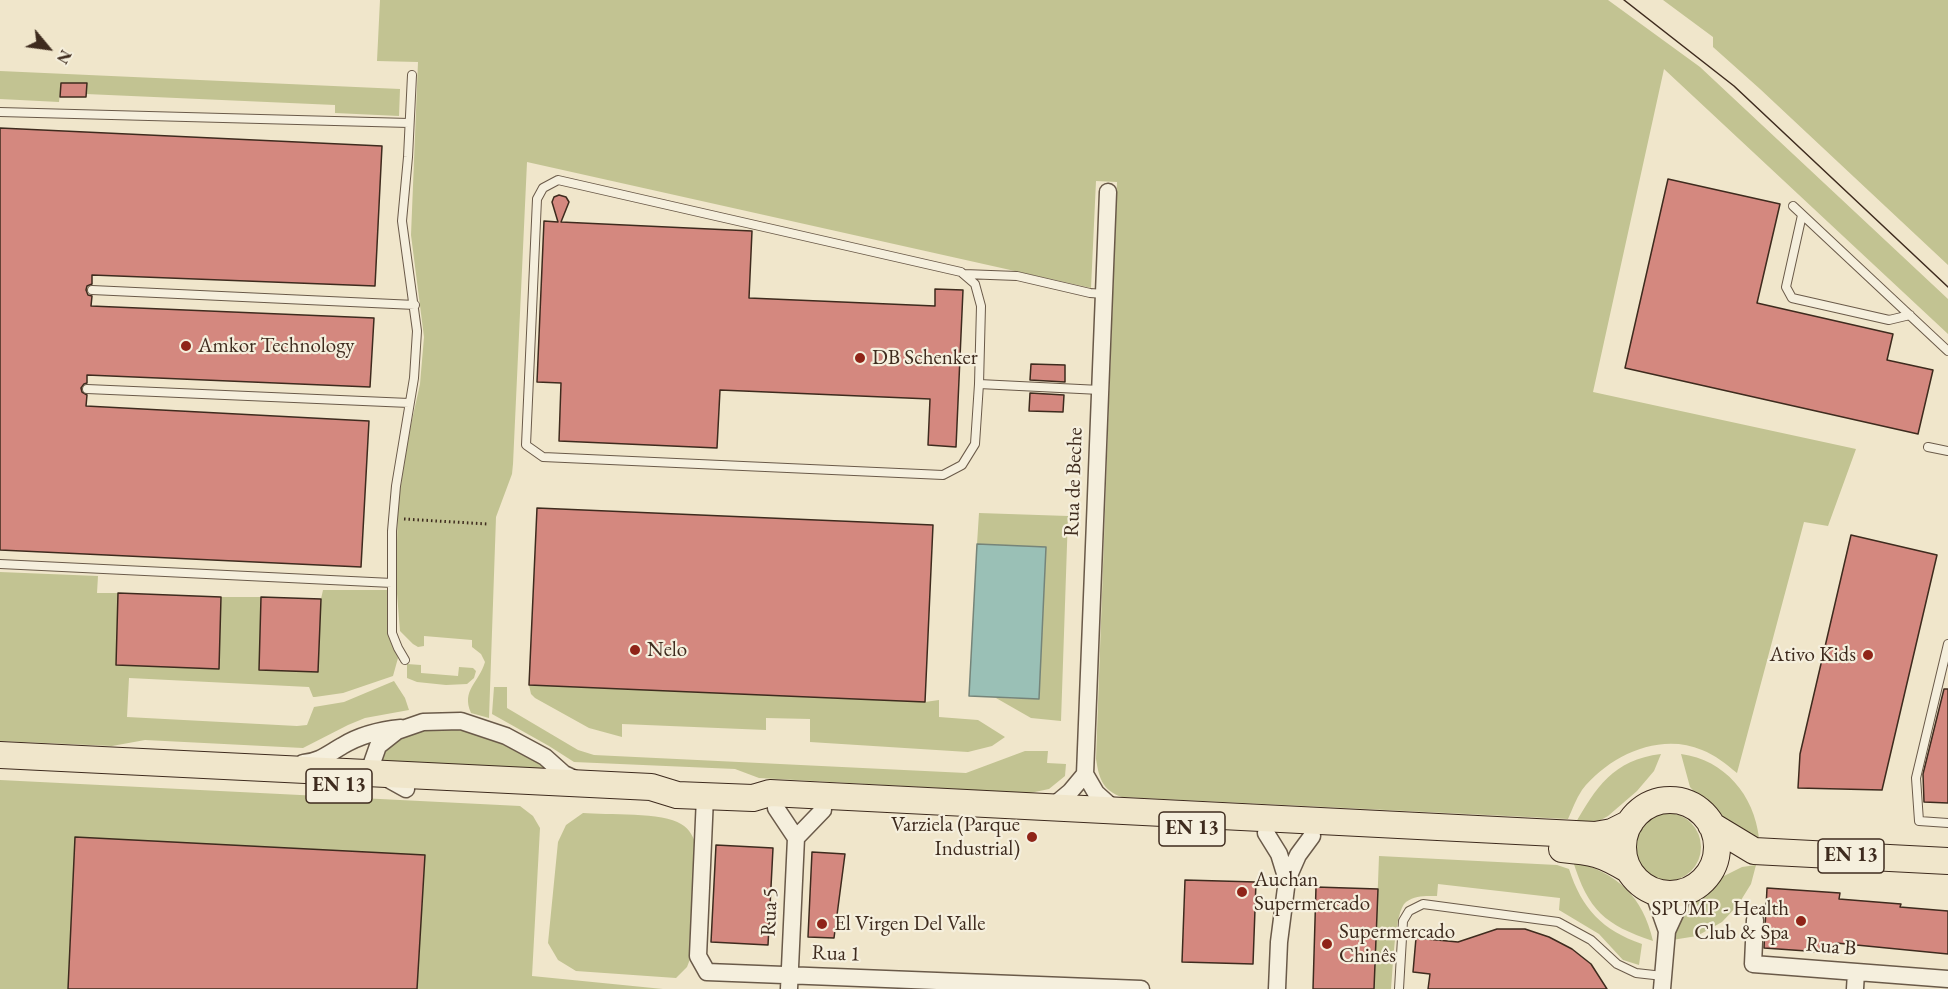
<!DOCTYPE html>
<html>
<head>
<meta charset="utf-8">
<style>
  body { margin:0 }
  #map { position:relative; width:1948px; height:989px; overflow:hidden; background:#f0e6cb; font-family:"EB Garamond",serif }
  canvas { display:block }
  .north { position:absolute; left:18px; top:18px; width:60px; height:60px; -webkit-text-stroke:4px #f5efdd; paint-order:stroke; rotate:119deg; font-size:16px; font-weight:700; line-height:24px; text-align:center; color:#3e2b1e }
  .north::after { content:''; display:block; margin:auto; width:21px; height:27px; background:#3e2b1e; clip-path:polygon(50% 0,100% 100%,50% 72%,0 100%) }
</style>
</head>
<body>
<div id="map">
<canvas width="1948" height="989"></canvas>
<div class="north">N</div>
</div>
<script>
const ctx = document.querySelector('canvas').getContext('2d');
ctx.lineJoin = 'round';
function fillPath(path, color) { ctx.fillStyle = color; ctx.fill(path, 'evenodd'); }
function stroke(path, color, width, dash) { ctx.strokeStyle = color; ctx.lineWidth = width; ctx.lineCap = dash ? 'butt' : 'round'; ctx.setLineDash(dash || []); ctx.stroke(path); }
function write(font, color, halo, rows, align = 'center') {
  ctx.font = font + ' "EB Garamond",serif'; ctx.lineWidth = 4.5; ctx.setLineDash([]); ctx.textBaseline = 'middle'; ctx.strokeStyle = halo; ctx.fillStyle = color; for (const [text, x, y, turn = 0] of rows) {
    ctx.save(); ctx.translate(x, y); ctx.rotate((+turn || 0) * Math.PI / 180); ctx.textAlign = isNaN(turn) ? turn : align; if (halo) ctx.strokeText(text, 0, 0); ctx.fillText(text, 0, 0); ctx.restore();
  }
}
fillPath(new Path2D(`
  M380,0H1608L1700,67L1948,299V334L1664,69L1593,392L1856,449L1828,526L1804,522L1737,773C1726,764 1715,755 1702,750C1659,732 1609,756 1582,790C1576,799 1572,810 1568,819L1122,797C1102,790 1099,778 1096,759L1117,182L1096,181L1091,288L527,162L513,464L512,474L496,517L489,718L471,713C461,690 479,683 485,662L481,654L472,647V640L424,636V646L418,647L413,644L400,631L396,581L398,503L410,429L420,384L424,337L411,235L418,62L377,61Z
  M1663,0H1948V265L1760,89L1713,47V37Z
  M0,71L400,89L399,116L335,113V105L86,94V83H61L59,102L0,99Z
  M979,513L1068,516L1061,721L1031,718L996,698L1039,699L1046,547L977,544Z
  M0,572L98,576L97,593H118L116,665L218,668L221,597H261L259,670L318,672L321,599L323,590H388L389,638L398,658L393,676L343,693L315,697H313L309,687L129,678L127,717L297,726L307,725L314,707L344,702L394,681L405,698L409,710L365,718L348,725L303,748L145,740L112,746L0,741Z
  M407,664L421,665V673L458,676L459,667L473,668L476,671L474,678L467,684L446,685L417,682L407,678Z
  M529,685L925,702L939,700V717L978,720L1005,737L992,746L968,752L810,742V719L766,718V730L622,724V737L589,728L535,698L531,694Z
  M494,687H507V708L578,750L594,755L966,773L1025,751H1048L1047,763L1066,764L1065,776L1049,789L1030,793L759,778L735,769L574,762L549,746L492,714Z
  M427,727C473,729 519,740 552,775L387,770L381,760C388,739 408,735 427,727Z
  M1661,754L1654,771L1637,791L1608,816L1588,827L1574,826C1596,787 1613,760 1661,754Z
  M1681,754C1725,760 1754,795 1759,838L1712,811L1690,787Z
  M0,780L520,806L533,816L540,828L532,976L663,989H0Z
  M583,813C606,815 664,812 681,824C690,829 693,837 697,846L692,954L687,967L676,978L576,971L558,960L548,943L558,842L566,825Z
  M1633 847a34 34 0 1 1 68 0a34 34 0 1 1-68 0Z
  M1379,856L1557,865L1569,869C1582,909 1602,930 1642,944L1639,965L1623,960L1599,934L1559,910L1560,898L1438,884L1437,896C1425,896 1416,895 1406,902C1394,911 1393,972 1391,989H1374Z
  M1573,861C1617,873 1643,896 1653,941C1605,925 1588,910 1573,861Z
  M1756,865L1751,884L1738,905L1722,922L1697,936L1672,940L1687,906L1722,877L1742,867Z`), '#c2c392');
const water = new Path2D(`
  M977,544L1046,547L1039,699L969,696Z`);
fillPath(water, '#9ac0b6');
stroke(water, '#758479', 1.5);
const building = new Path2D(`
  M61,83H87L86,97H60Z
  M0,128L382,146L375,286L92,275V284L87,286L86,290L88,295L92,296L91,306L374,318L370,387L87,375V383L84,384L81,388L82,392L87,395L86,406L369,421L361,567L0,550Z
  M1668,179L1780,204L1757,303L1893,334L1887,360L1933,370L1918,434L1625,368Z
  M559,195L566,197L569,202L561,222L752,231L749,298L935,306V289L963,290L956,447L928,445L930,399L720,390L717,448L559,441L561,383L537,382L544,221L558,222L552,202L554,197Z
  M1031,364L1065,365V382L1030,380Z
  M1030,393L1064,395L1063,412L1029,411Z
  M537,508L933,525L925,702L529,685Z
  M1851,535L1937,555L1882,790L1798,788L1800,754Z
  M118,593L221,597L219,669L116,665Z
  M261,597L321,599L318,672L259,670Z
  M1944,689H1948V803L1924,802L1923,774Z
  M75,837L425,855L417,989H68Z
  M716,845L773,848L768,945L711,942Z
  M812,852L845,854L834,938L808,937Z
  M1185,880L1256,882L1253,964L1182,962Z
  M1316,887L1378,889L1374,989H1313Z
  M1767,888L1840,893L1839,899L1901,904L1900,907L1948,911V954L1836,943L1835,953L1764,948Z
  M1497,929H1525L1549,937L1572,949L1591,964L1607,989H1428L1430,974L1413,972L1416,938L1458,942Z`);
fillPath(building, '#d4887f');
stroke(building, '#3e2b1e', 1.5);
const service = new Path2D(`
  M0,112L409,123
  M1793,206L1948,351
  M1802,215L1786,287L1792,298L1889,320L1910,315
  M964,274L1017,276L1090,293L1104,294
  M92,290L415,305
  M979,384L981,306L975,284L961,272L558,180L543,188L537,199L526,445L543,457L943,475L962,465L975,444L979,384L1100,390
  M87,389L409,403
  M1928,447L1948,451
  M0,564L392,583
  M1948,644L1916,778L1919,821L1948,823
  M405,660L398,648L392,633V531L396,486L414,378L417,331L402,221L408,157L412,75
  M1399,989L1403,921L1409,911L1423,904L1558,922L1591,940L1617,964L1636,973L1663,976`);
const minor = new Path2D(`
  M1108,192L1085,774L1096,793L1115,810
  M303,763C319,762 328,754 342,746C360,735 380,730 401,728
  M406,789L379,774L372,763L378,746L397,731L423,722L461,721L506,736L545,757L564,774L577,780
  M705,797L698,956L707,972L1141,989
  M1052,807L1070,792L1085,774
  M776,808L796,838L789,989
  M1266,833L1279,854L1287,880
  M796,838L823,810
  M1653,891L1667,931
  M1755,920L1753,964L1948,979
  M1277,989L1279,942L1287,880L1298,855L1312,836
  M1662,989L1667,931L1685,892
  M1855,989L1856,972`);
const primary = new Path2D(`
  M0,755L651,787L677,795L753,798L770,793L1595,835L1612,832L1630,823
  M1623 847a47 47 0 1 1 94 0a47 47 0 1 1-94 0Z
  M1711,825L1754,851L1948,861
  M1562,849C1593,852 1601,853 1629,870`);
stroke(service, '#6a5a49', 10);
stroke(minor, '#6a5a49', 19);
stroke(primary, '#3e2b1e', 28);
stroke(new Path2D(`
  M404,519L487,524`), '#3e2b1e', 3, [1.5, 3]);
stroke(service, '#f5efdd', 8);
stroke(minor, '#f5efdd', 16);
stroke(primary, '#f0e6cb', 26);
stroke(new Path2D(`
  M1624,0L1734,86L1948,287`), '#3e2b1e', 1.5);
for (const [x, y, r, color] of [
  [186,346,6,"#8f2418"],
  [860,358,6,"#8f2418"],
  [635,650,6,"#8f2418"],
  [1868,655,6,"#8f2418"],
  [1032,837,6,"#8f2418"],
  [1242,892,6,"#8f2418"],
  [1801,921,6,"#8f2418"],
  [822,924,6,"#8f2418"],
  [1327,944,6,"#8f2418"]
]) { const dot = new Path2D(); dot.arc(x, y, r, 0, 2 * Math.PI); ctx.fillStyle = color; ctx.fill(dot); stroke(dot, '#f5efdd', 2); }
for (const [x, y, w] of [
  [339,786,66],
  [1192,829,66],
  [1851,856,66]
]) { const box = new Path2D(); box.roundRect(x - w / 2, y - 17, w, 34, 4.5); ctx.fillStyle = '#f5efdd'; ctx.fill(box); stroke(box, '#3e2b1e', 1.5); }
write('bold 20px', '#3e2b1e', null, [
  ["EN 13",339,786],
  ["EN 13",1192,829],
  ["EN 13",1851,856]
]);
write('21px', '#3e2b1e', '#f5efdd', [
  ["Amkor Technology",198,346],
  ["DB Schenker",872,358],
  ["Nelo",647,650],
  ["Ativo Kids",1856,655,"right"],
  ["Varziela (Parque",1020,825,"right"],
  ["Industrial)",1020,849,"right"],
  ["Auchan",1254,880],
  ["Supermercado",1254,904],
  ["SPUMP - Health",1789,909,"right"],
  ["Club & Spa",1789,933,"right"],
  ["El Virgen Del Valle",834,924],
  ["Supermercado",1339,932],
  ["Chinês",1339,956]
], 'left');
write('21px', '#3e2b1e', '#f5efdd', [
  ["Rua de Beche",1074,482,-88],
  ["Rua 5",770,912,-87],
  ["Rua B",1831,947,5],
  ["Rua 1",836,954,2]
]);
</script>
</body>
</html>
